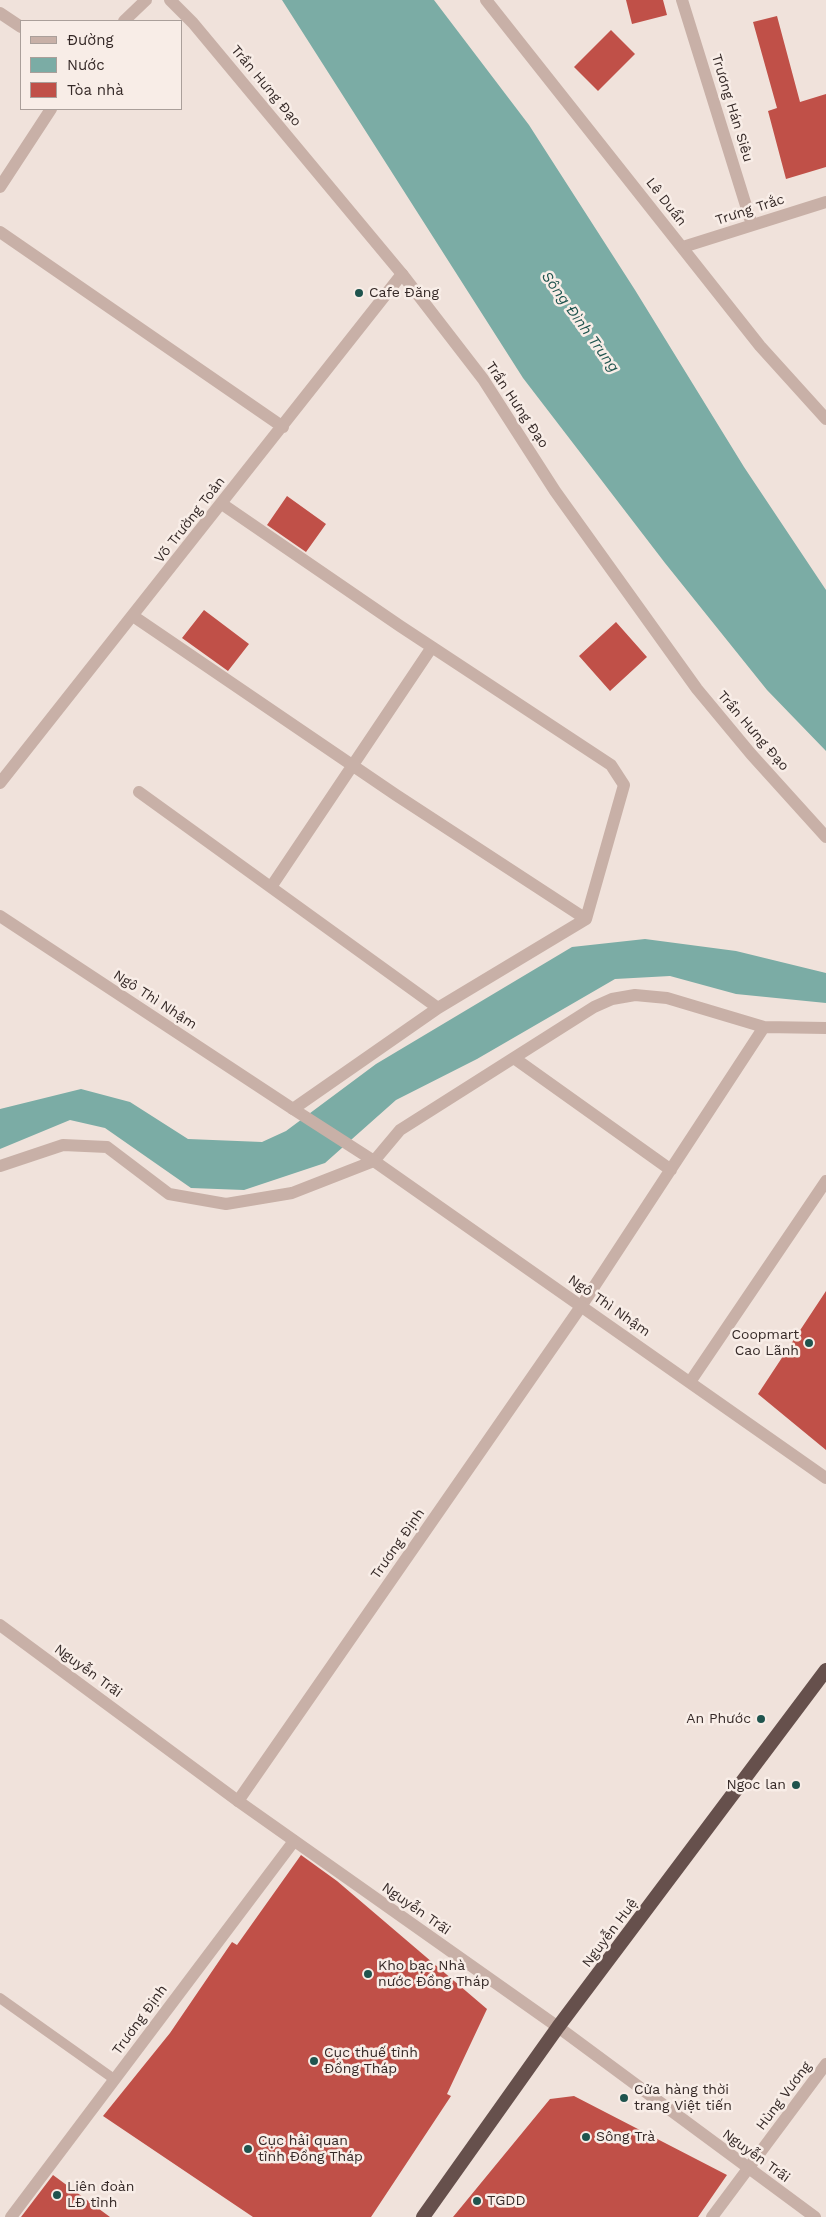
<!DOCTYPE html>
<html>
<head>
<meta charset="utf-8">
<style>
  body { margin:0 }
  #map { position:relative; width:826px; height:2217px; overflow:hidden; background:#f0e2db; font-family:"Work Sans",sans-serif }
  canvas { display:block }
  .legend { position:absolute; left:20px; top:20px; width:162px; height:90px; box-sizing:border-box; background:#f8ede7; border:1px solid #aa9f9a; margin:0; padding:6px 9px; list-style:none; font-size:15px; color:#352927 }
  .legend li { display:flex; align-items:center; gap:10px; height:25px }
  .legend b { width:25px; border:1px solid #aa9f9a }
</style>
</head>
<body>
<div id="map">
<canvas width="826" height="2217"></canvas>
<ul class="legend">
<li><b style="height:6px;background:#c8b0a7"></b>Đường</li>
<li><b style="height:14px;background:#7baca5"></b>Nước</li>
<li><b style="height:14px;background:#c05048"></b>Tòa nhà</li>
</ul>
</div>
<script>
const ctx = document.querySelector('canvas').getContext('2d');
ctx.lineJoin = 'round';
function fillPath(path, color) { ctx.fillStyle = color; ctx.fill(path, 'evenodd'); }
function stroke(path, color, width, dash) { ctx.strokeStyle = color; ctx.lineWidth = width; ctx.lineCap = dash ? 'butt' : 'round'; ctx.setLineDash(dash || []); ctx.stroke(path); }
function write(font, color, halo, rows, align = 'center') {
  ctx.font = font + ' "Work Sans",sans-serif'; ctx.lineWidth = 5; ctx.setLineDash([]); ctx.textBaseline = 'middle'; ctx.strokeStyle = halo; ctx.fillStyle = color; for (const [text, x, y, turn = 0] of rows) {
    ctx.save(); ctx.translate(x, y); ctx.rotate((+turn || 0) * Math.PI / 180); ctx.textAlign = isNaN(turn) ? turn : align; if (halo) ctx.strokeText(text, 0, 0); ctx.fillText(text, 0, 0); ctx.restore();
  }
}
fillPath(new Path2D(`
  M282,0H434L529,125L635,290L744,467L826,590V751L767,690L665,563L523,378Z
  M645,939L736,951L826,973V1003L736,994L670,976L615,979L477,1059L396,1100L325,1163L244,1190L191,1188L105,1128L70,1120L0,1149V1109L81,1089L130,1102L188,1139L262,1142L286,1131L376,1064L572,947Z`), '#7baca5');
fillPath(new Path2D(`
  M626,0H663L667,15L632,24Z
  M777,16L800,102L826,94V167L786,179L768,111L777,108L753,22Z
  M611,30L635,54L598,91L574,67Z
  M287,496L326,524L306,552L267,525Z
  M204,610L249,644L228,671L182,638Z
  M616,622L647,657L610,691L579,656Z
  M826,1291V1450L758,1394Z
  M301,1855L337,1881L487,2009L447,2094L451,2096L371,2217H253L103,2116L170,2033L232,1942L237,1945Z
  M574,2096L727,2175L698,2217H453L550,2099Z
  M53,2175L110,2217H21Z`), '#c05048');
stroke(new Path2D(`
  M0,1998L114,2079`), '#c8b0a7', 10);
stroke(new Path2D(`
  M682,0L752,225
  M0,13L21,27
  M124,21L146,0
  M0,187L51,109
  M0,232L283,427
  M683,247L826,202
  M222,504L400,626L611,765L624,785L586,919L438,1008L293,1109L374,1161
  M133,616L396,795L586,919
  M0,783L402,274
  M139,792L438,1008
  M271,887L432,647
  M514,1058L671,1170
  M0,1166L63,1145L107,1147L169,1194L226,1204L292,1193L374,1161L400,1130L594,1007L612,999L635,995L667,998L764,1027L826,1028
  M690,1382L826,1181
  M238,1801L582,1305L764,1027
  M11,2217L294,1841
  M712,2217L826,2064`), '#c8b0a7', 12);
stroke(new Path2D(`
  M170,0L193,23L402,274L483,379L555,491L697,689L751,754L826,837
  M486,0L760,346L826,419
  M0,916L293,1109
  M374,1161L826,1478
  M0,1625L238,1801L558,2027L815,2217`), '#c8b0a7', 12);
stroke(new Path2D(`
  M423,2217L558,2027L826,1670`), '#66504c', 14);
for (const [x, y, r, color] of [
  [359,293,5,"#1f544e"],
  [809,1343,5,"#1f544e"],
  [761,1719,5,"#1f544e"],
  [796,1785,5,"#1f544e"],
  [368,1974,5,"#1f544e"],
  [314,2061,5,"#1f544e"],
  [624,2098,5,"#1f544e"],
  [586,2137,5,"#1f544e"],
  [248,2149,5,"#1f544e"],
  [57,2195,5,"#1f544e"],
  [477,2201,5,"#1f544e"]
]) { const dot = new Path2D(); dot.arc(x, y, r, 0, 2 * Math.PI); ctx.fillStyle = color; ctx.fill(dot); stroke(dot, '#f8ede7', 2); }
write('14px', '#352927', '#f8ede7', [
  ["Trần Hưng Đạo",266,86,50],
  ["Trương Hán Siêu",732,108,73],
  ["Lê Duẩn",666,202,52],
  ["Trưng Trắc",750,210,-18],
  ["Trần Hưng Đạo",517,405,56],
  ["Võ Trường Toản",190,520,-52],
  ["Trần Hưng Đạo",753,731,49],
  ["Ngô Thì Nhậm",155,1000,33],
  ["Ngô Thì Nhậm",609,1306,35],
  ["Trương Định",398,1544,-55],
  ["Nguyễn Trãi",88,1671,36],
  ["Nguyễn Trãi",416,1909,35],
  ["Nguyễn Huệ",610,1933,-53],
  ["Trương Định",140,2020,-54],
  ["Hùng Vương",784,2096,-53],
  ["Nguyễn Trãi",756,2156,36]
]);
write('14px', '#352927', '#f8ede7', [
  ["Cafe Đăng",369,293],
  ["Coopmart",799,1335,"right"],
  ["Cao Lãnh",799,1351,"right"],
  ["An Phước",751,1719,"right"],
  ["Ngoc lan",786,1785,"right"],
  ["Kho bạc Nhà",378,1966],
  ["nước Đồng Tháp",378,1982],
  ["Cục thuế tỉnh",324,2053],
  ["Đồng Tháp",324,2069],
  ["Cửa hàng thời",634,2090],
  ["trang Việt tiến",634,2106],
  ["Sông Trà",596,2137],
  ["Cục hải quan",258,2141],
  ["tỉnh Đồng Tháp",258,2157],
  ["Liên đoàn",67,2187],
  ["LĐ tỉnh",67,2203],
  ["TGDD",487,2201]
], 'left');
write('italic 15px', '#1f544e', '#f8ede7', [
  ["Sông Đình Trung",580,322,54]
]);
</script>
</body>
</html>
